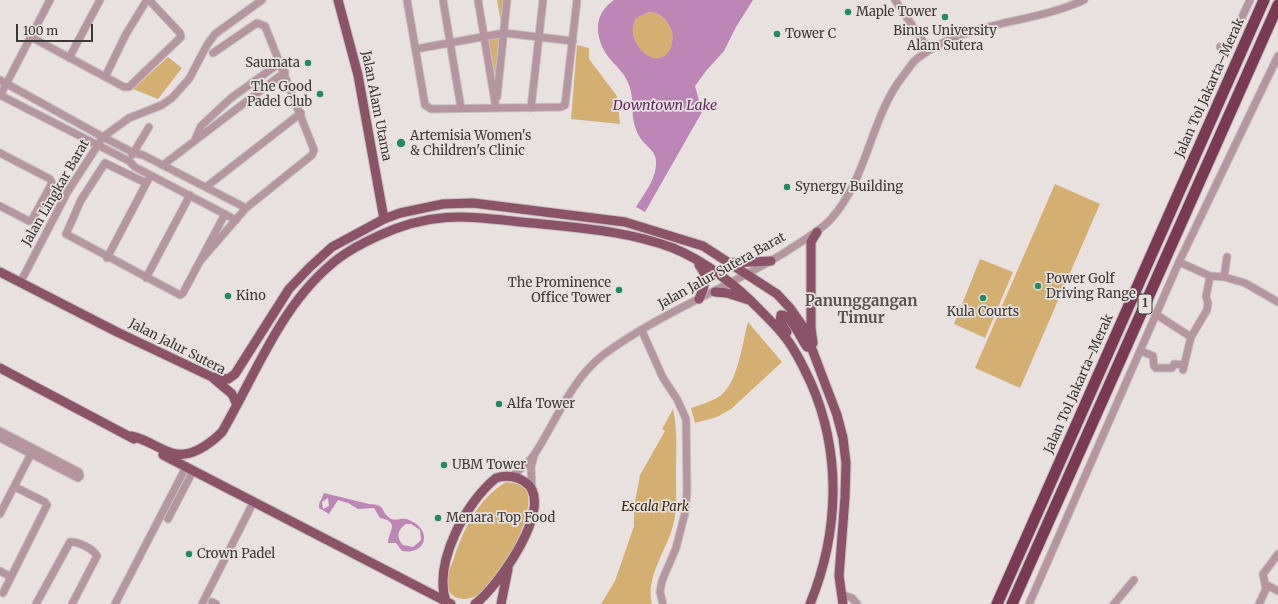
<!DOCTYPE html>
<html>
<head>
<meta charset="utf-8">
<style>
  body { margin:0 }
  #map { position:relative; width:1278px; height:604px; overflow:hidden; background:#e9e1e0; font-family:Merriweather,serif }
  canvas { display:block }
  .scale { position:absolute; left:16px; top:24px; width:77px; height:18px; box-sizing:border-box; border:2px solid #3b3837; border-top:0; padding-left:5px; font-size:12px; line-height:14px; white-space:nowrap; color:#3b3837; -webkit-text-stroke:3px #e9e1e0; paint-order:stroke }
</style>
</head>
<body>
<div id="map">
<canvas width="1278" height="604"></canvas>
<div class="scale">100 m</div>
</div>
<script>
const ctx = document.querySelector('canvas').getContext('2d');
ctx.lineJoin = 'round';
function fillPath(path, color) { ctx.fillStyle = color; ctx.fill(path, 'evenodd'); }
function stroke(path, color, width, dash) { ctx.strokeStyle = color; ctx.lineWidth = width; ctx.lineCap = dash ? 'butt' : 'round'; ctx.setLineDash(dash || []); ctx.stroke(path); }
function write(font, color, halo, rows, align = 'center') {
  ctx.font = font + ' Merriweather,serif'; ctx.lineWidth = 3.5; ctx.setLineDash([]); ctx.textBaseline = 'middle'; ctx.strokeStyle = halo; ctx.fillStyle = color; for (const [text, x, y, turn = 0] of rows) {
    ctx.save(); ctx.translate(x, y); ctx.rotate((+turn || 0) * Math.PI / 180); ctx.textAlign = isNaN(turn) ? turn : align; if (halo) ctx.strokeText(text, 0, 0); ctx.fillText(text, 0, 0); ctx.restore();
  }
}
fillPath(new Path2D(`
  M497,0H505L502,29Z
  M649,12C660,13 665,18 670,27C676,39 671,61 654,58C644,56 634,43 633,33C632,28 634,23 636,18Z
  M498,37L501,40L496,79L488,42L490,38Z
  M577,45L589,48V59L617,96L620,124L571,119Z
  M168,57L182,68L158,99L133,89Z
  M1055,184L1100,204L1020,388L975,368Z
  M980,259L1013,272L985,338L954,324Z
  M748,322L782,362L731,409L717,417L695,423L691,408C700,405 709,402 717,398C738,386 742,344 748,322Z
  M673,409C678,431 676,453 676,476C676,491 677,507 674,522C668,549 645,576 652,604H601L615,581L634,526V507L640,475L665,431L662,429Z
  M506,482C512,483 521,483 525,489C538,504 511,556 501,570C496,577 490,583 485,589C472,604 445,603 447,579C447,573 451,566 453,561C463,530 477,500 506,482Z`), '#d3b072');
fillPath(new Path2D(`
  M614,0H753L736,27L724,51L706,71L695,86L702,112L645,212L636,207C645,192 657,179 656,160C655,150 644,145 639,136C629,117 635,106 630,88C624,65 601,61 598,31C597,17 603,8 614,0ZM649,12C660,13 665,18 670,27C676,38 671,61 654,58C644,56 634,43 633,33C632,28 634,23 636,18Z
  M324,493L369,504C388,505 379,511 391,519C398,521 402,517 409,520C432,529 428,555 402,551L396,543H388C388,532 401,522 380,518L374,508L358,509L348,503L338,500L329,514L319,508V504ZM328,498L329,506L323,509L322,502ZM406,524H411L420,530L421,540L413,547L403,545C396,538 397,530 406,524Z`), '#bc87b7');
const minor = new Path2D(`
  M407,0L425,105L431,109L561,107L565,105L577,0
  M443,0L461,108
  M478,0L496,108
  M895,0L929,50
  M31,37L124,87H129L181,37L180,33L149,0
  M1220,47L1226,48L1232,39L1250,0
  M416,49L504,33L573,41
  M69,58L100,0
  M105,77L126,34L147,0
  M0,80L103,137L134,153L143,155L246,208
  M0,95L129,161L135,167L236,220
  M0,96L50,0
  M497,97L507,0
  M531,108L543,0
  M195,140L201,126L231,98L281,62
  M0,153L50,179L52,183L32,220L29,221L0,206
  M132,155L149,127
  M163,165L285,72
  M146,183L105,163L81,200L66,234L180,295L183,293L225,214
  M206,187L301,113
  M107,258L148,180
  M201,260L246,208L312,155L314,150L265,26L257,23L213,53
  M1179,262L1278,56
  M1224,277L1227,257
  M146,278L190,195
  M20,283L68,191L103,137L129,118L162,105L172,98L189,79L207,45L215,34L262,0
  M1157,315L1191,337
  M642,331L663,378L677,399L686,419L687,491L685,513L676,548L662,581L660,592L663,604
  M1141,351L1153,356L1154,366L1156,368H1172L1174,364L1184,365
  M1183,370L1191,337L1207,310L1208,303L1206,297L1210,276
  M0,431L79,472L80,476L78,478L0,438
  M511,477C519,470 528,464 534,455C556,422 570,381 603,355C658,314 725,289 784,253C800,242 818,233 831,219C868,178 870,118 903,76C908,70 912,62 918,58C968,20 1030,25 1084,0
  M532,491L531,467L534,456
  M0,514L33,450
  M168,519L193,471
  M0,571L11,577
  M1265,584L1278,591
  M3,593L47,505L45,502L15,487
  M843,595L852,598L857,604
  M212,602L216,604
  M36,604L70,542C77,541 94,549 97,556L72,604
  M115,604L186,467
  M202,604L253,503
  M1029,604L1179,262L1210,276L1224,277L1245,283L1278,302
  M1114,604L1134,580
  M1259,604L1266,589L1263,574L1278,554`);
const major = new Path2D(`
  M338,0L358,75L384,219
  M730,263L771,261
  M699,265C709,277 705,285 699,299
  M0,272L117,332L212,377L232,394L237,405
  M715,292L727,293L749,300
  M787,332L780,322L781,315C791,314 801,339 807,347
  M813,343L811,328V242L817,232
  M0,368L134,439
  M212,377L228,379L235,374L289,289L310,267L332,247L384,219L400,213L443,204L473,203L625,222L703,246L777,294L790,308L804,328L837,415L843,438L846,463L845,497L839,576L843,604
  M131,436C146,439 157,448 172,453C190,459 210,444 222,432C257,372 282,301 339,258C351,249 365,242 378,236C436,209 471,217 532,223C580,228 628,231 673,248C705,261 737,286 761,311C768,318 775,325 781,332C794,347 803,366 811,383C842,454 839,533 810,604
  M163,455L451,604
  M446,602C433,563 466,502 496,478C506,475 516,476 525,482C558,504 496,589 475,604
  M501,604L508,569`);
const highway = new Path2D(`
  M997,604L1264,0
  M1012,604L1278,5`);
stroke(minor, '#c6bfbe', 9);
stroke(major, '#c6bfbe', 11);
stroke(highway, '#c6bfbe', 13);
stroke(minor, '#b5959f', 7);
stroke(major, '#8a5367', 9);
stroke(highway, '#793b53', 11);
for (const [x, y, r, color] of [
  [848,12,4,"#248a66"],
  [945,17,4,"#248a66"],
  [777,34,4,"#248a66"],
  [308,63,4,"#248a66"],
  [320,94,4,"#248a66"],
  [401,143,5,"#248a66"],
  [787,187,4,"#248a66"],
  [1038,286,4,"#248a66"],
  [619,290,4,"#248a66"],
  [228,296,4,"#248a66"],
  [983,298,4,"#248a66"],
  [499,404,4,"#248a66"],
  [444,465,4,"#248a66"],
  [438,518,4,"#248a66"],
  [189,554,4,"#248a66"]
]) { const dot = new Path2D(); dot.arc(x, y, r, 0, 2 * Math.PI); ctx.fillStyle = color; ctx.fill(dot); stroke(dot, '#e9e1e0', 1.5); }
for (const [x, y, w] of [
  [1145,304,14]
]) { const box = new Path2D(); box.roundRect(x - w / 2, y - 10, w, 20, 3); ctx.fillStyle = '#e9e1e0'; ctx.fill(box); stroke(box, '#3b3837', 1); }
write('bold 12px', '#3b3837', null, [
  ["1",1145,304]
]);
write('13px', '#3b3837', '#e9e1e0', [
  ["Maple Tower",856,12],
  ["Binus University",945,31,"center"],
  ["Alam Sutera",945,46,"center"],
  ["Tower C",785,34],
  ["Saumata",300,63,"right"],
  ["The Good",312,87,"right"],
  ["Padel Club",312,102,"right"],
  ["Artemisia Women's",410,136],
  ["& Children's Clinic",410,151],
  ["Synergy Building",795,187],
  ["Power Golf",1046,279],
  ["Driving Range",1046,294],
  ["The Prominence",611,283,"right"],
  ["Office Tower",611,298,"right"],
  ["Kino",236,296],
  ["Kula Courts",983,312,"center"],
  ["Alfa Tower",507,404],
  ["UBM Tower",452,465],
  ["Menara Top Food",446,518],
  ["Crown Padel",197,554]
], 'left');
write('13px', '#3b3837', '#e9e1e0', [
  ["Jalan Tol Jakarta–Merak",1210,88,-66],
  ["Jalan Alam Utama",376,106,79],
  ["Jalan Lingkar Barat",56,193,-60],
  ["Jalan Jalur Sutera Barat",722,271,-29],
  ["Jalan Jalur Sutera",177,347,27],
  ["Jalan Tol Jakarta–Merak",1079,384,-66]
]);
write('italic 13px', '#362709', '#e9e1e0', [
  ["Escala Park",655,507]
]);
write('italic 14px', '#642461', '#e9e1e0', [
  ["Downtown Lake",665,106]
]);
write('bold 15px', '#595352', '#e9e1e0', [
  ["Panunggangan",861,302],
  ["Timur",861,319]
]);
</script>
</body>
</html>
